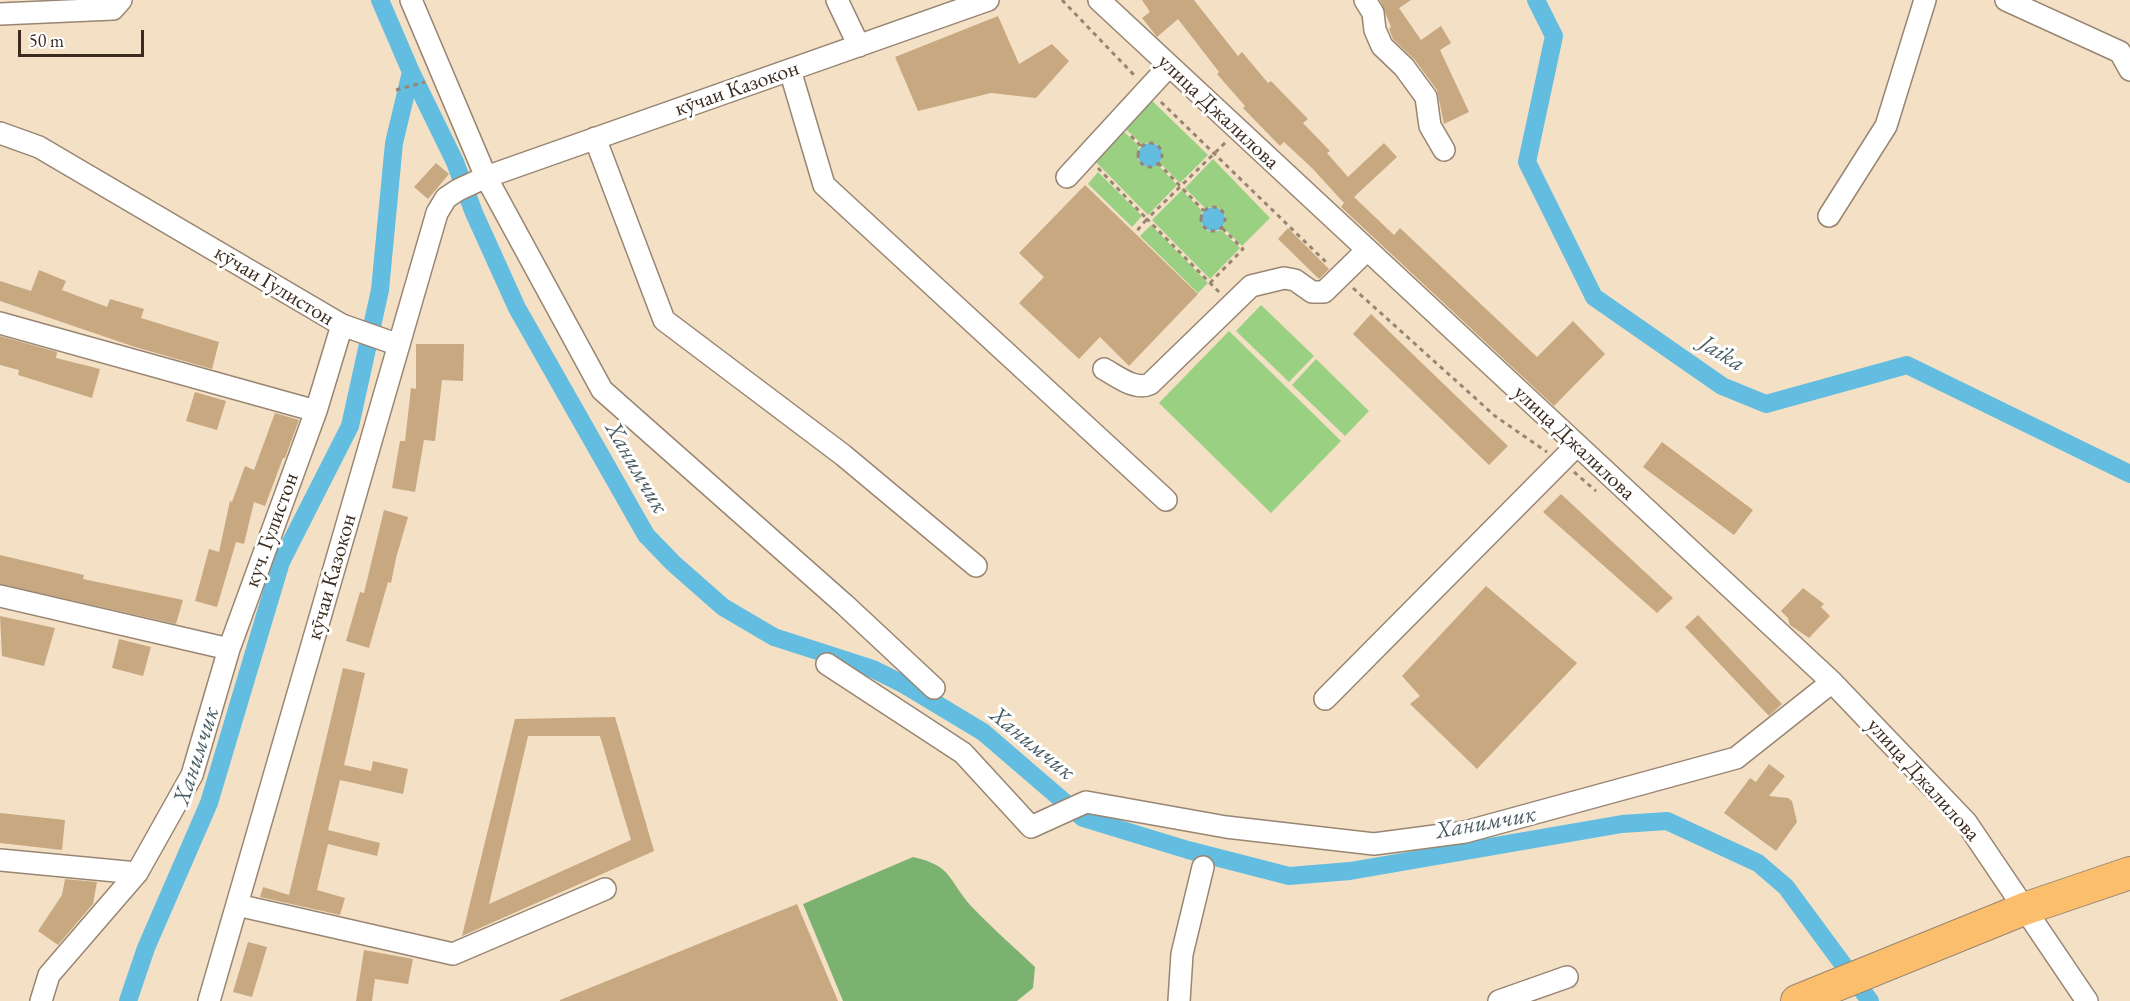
<!DOCTYPE html>
<html>
<head>
<meta charset="utf-8">
<style>
  body { margin:0 }
  #map { position:relative; width:2130px; height:1001px; overflow:hidden; background:#f4e0c5; font-family:"EB Garamond",serif }
  canvas { display:block }
  .scale { position:absolute; left:18px; top:30px; width:126px; height:27px; box-sizing:border-box; border:3px solid #3b2a1e; border-top:0; padding-left:8px; font-size:18px; line-height:21px; white-space:nowrap; color:#3b2a1e; -webkit-text-stroke:4px #fff; paint-order:stroke }
</style>
</head>
<body>
<div id="map">
<canvas width="2130" height="1001"></canvas>
<div class="scale">50 m</div>
</div>
<script>
const ctx = document.querySelector('canvas').getContext('2d');
ctx.lineJoin = 'round';
function fillPath(path, color) { ctx.fillStyle = color; ctx.fill(path, 'evenodd'); }
function stroke(path, color, width, dash) { ctx.strokeStyle = color; ctx.lineWidth = width; ctx.lineCap = dash ? 'butt' : 'round'; ctx.setLineDash(dash || []); ctx.stroke(path); }
function write(font, color, halo, rows, align = 'center') {
  ctx.font = font + ' "EB Garamond",serif'; ctx.lineWidth = 6; ctx.setLineDash([]); ctx.textBaseline = 'middle'; ctx.strokeStyle = halo; ctx.fillStyle = color; for (const [text, x, y, turn = 0] of rows) {
    ctx.save(); ctx.translate(x, y); ctx.rotate((+turn || 0) * Math.PI / 180); ctx.textAlign = isNaN(turn) ? turn : align; if (halo) ctx.strokeText(text, 0, 0); ctx.fillText(text, 0, 0); ctx.restore();
  }
}
fillPath(new Path2D(`
  M1145,94L1208,155L1180,183L1160,163L1162,154L1159,146L1151,142L1142,144L1119,123Z
  M1117,125L1139,146L1137,156L1140,163L1148,167L1158,165L1177,185L1148,215L1089,155Z
  M1213,159L1270,218L1242,246L1223,227L1226,218L1222,210L1215,206L1205,208L1185,188Z
  M1098,172L1142,216L1132,227L1088,184Z
  M1182,190L1202,211C1197,225 1206,236 1221,230L1240,248L1210,279L1152,220Z
  M1151,225L1208,283L1198,293L1140,236Z
  M1261,305L1314,356L1289,382L1236,331Z
  M1229,331L1341,441L1271,513L1159,403Z
  M1316,359L1369,411L1345,436L1292,385Z`), '#9ad082');
fillPath(new Path2D(`
  M913,857C953,866 948,880 971,906C991,927 1014,947 1035,967L1033,988L1017,1001H843L803,904Z`), '#7bb270');
fillPath(new Path2D(`
  M1138 155a12 12 0 1 1 24 0a12 12 0 1 1-24 0Z
  M1201 219a12 12 0 1 1 24 0a12 12 0 1 1-24 0Z`), '#63bde0');
stroke(new Path2D(`
  M1536,0L1554,36L1527,162L1594,297L1722,386L1766,404L1907,365L2130,474
  M411,72L455,162L474,213L517,308L646,535L673,563L723,607L774,637L873,669L905,685L983,732L1083,818L1188,850L1289,876L1350,871L1622,824L1667,821L1758,863L1786,887L1870,1001
  M128,1001L146,948L209,803L281,562L350,426L380,290L394,143L411,72L380,0`), '#63bde0', 18);
fillPath(new Path2D(`
  M1142,0H1194L1238,56L1242,52L1268,83L1271,81L1308,119L1303,123L1330,151L1327,153L1348,177L1384,143L1397,157L1354,197L1394,235L1400,228L1537,357L1573,321L1605,354L1554,406L1341,207L1344,203L1312,168L1284,142L1280,146L1243,108L1245,106L1217,74L1219,72L1178,19L1157,37L1154,33L1142,18L1150,12Z
  M1380,0H1411L1399,8L1421,40L1441,26L1451,43L1440,50L1469,112L1444,124L1437,90L1414,59L1393,39L1389,29L1391,27Z
  M998,16L1019,64L1052,44L1069,61L1036,98L991,93L918,111L895,57Z
  M436,163L449,174L428,199L414,187Z
  M1085,185L1198,294L1129,366L1100,337L1079,359L1019,303L1044,277L1019,253Z
  M1288,228L1329,269L1319,279L1278,239Z
  M39,270L66,281L62,290L107,307L110,299L144,309L141,318L219,342L212,369L135,347L0,301V281L31,291Z
  M1371,314L1508,446L1489,465L1353,334Z
  M0,336L57,352L56,358L100,369L92,398L18,375L19,370L0,365Z
  M416,344H464L463,381L442,380L435,441L424,440L415,492L392,488L400,441H405L411,388L416,389Z
  M195,392L226,401L217,430L186,421Z
  M275,413L299,420L285,458H283L265,506L254,502L244,544L236,542L217,607L195,601L209,549L219,552L230,501L232,502L245,466L254,470Z
  M1662,442L1753,510L1734,535L1643,467Z
  M1561,494L1673,598L1657,613L1543,512Z
  M384,510L408,517L396,558L391,583L388,582L369,648L346,641L360,592L364,593Z
  M0,555L84,575L83,579L183,600L176,624L0,584Z
  M1486,586L1577,663L1477,769L1410,704L1420,696L1402,676Z
  M1803,588L1824,604L1821,607L1830,616L1809,638L1790,625L1788,618L1781,611Z
  M1698,615L1782,704L1769,716L1685,627Z
  M0,616L55,628L44,666L2,656Z
  M119,639L151,647L143,676L112,668Z
  M343,668L365,673L344,765L371,771L373,761L408,769L403,794L340,780L328,830L380,843L377,856L328,844L317,890L345,898L340,915L260,897L263,887L289,895Z
  M615,717L654,851L462,936L515,719ZM528,736H600L631,840L489,904Z
  M1769,764L1785,776L1769,796L1788,798L1792,801L1797,822L1776,851L1724,813L1750,778L1756,782Z
  M0,813L65,820L62,850L0,843Z
  M65,879L97,882L93,904L58,945L38,931L62,895Z
  M797,904L838,1001H560V1000Z
  M248,942L267,947L252,997L233,992Z
  M364,950L413,959L408,984L375,979L372,1001H356Z`), '#c7a880');
const minor = new Path2D(`
  M411,0L486,177L602,390L845,605L934,688
  M837,0L859,46
  M1099,0L1832,682L1966,822L2087,1001
  M1365,0L1373,13L1375,30L1382,46L1404,67L1426,97L1430,126L1444,150
  M2006,0L2120,52L2130,70
  M0,14L113,9L121,0
  M790,70L824,185L1166,500
  M0,133L39,147L342,325L316,411L229,649L192,775L137,873L49,975L41,1001
  M595,138L664,320L843,455L976,566
  M1067,177L1169,66
  M1829,216L1886,126L1925,0
  M0,323L316,411
  M342,325L399,345
  M1104,369C1117,376 1135,391 1150,384L1251,286L1284,278L1295,280L1312,292H1324L1367,250
  M0,596L229,649
  M827,664L963,753L1031,827L1086,802L1226,827L1374,844L1465,832L1736,758L1832,682
  M1325,699L1576,446
  M0,860L137,873
  M237,905L453,954L605,889
  M209,1001L437,213L446,198L458,190L486,177L988,0
  M1179,1001L1182,954L1203,867
  M1499,1001L1567,977`);
const highway = new Path2D(`
  M1797,1001L2024,909L2130,873`);
stroke(minor, '#988572', 24);
stroke(highway, '#988572', 34);
stroke(new Path2D(`
  M1062,0L1135,76
  M396,90L425,82
  M1161,102L1327,263
  M1131,136L1141,146
  M1138 155a12 12 0 1 1 24 0a12 12 0 1 1-24 0Z
  M1158,163L1204,211
  M1098,168L1147,219L1135,233
  M1201 219a12 12 0 1 1 24 0a12 12 0 1 1-24 0Z
  M1210,283L1243,249L1221,227
  M1353,288L1495,416L1547,452
  M1219,292L1147,219L1226,142
  M1574,472L1596,491`), '#988572', 3, [4.5, 4.5]);
stroke(minor, '#fff', 21);
stroke(highway, '#fabe6d', 32);
write('22px', '#3b2a1e', '#fff', [
  ["кӯчаи Казокон",737,89,-19],
  ["улица Джалилова",1218,112,43],
  ["кӯчаи Гулистон",274,286,31],
  ["улица Джалилова",1574,443,43],
  ["куч. Гулистон",272,530,-70],
  ["кӯчаи Казокон",332,577,-74],
  ["улица Джалилова",1923,780,48]
]);
write('italic 24px', '#495d62', '#fff', [
  ["Jaika",1722,354,32],
  ["Ханимчик",636,468,60],
  ["Ханимчик",1032,744,39],
  ["Ханимчик",197,756,-72],
  ["Ханимчик",1486,823,-10]
]);
</script>
</body>
</html>
